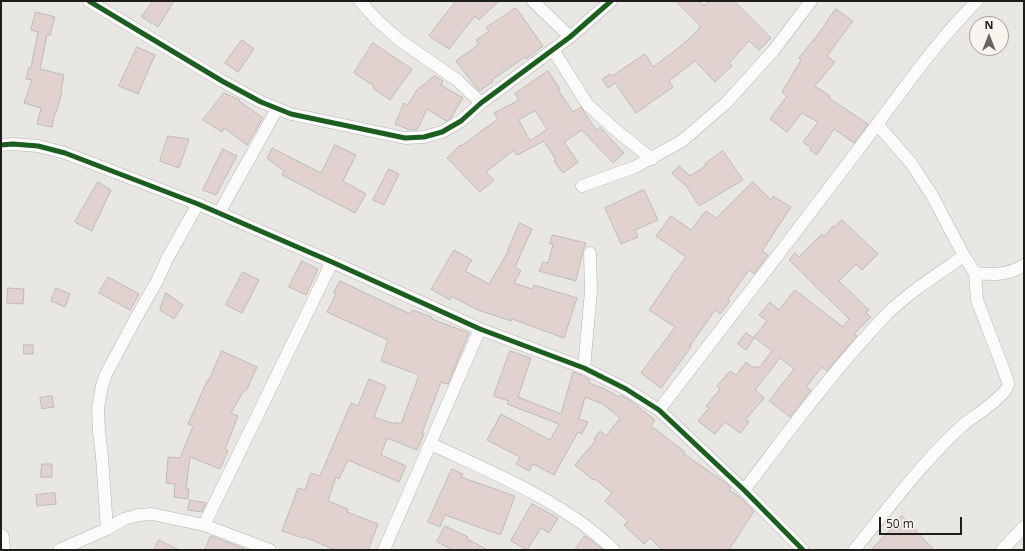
<!DOCTYPE html>
<html>
<head>
<meta charset="utf-8">
<style>
  body { margin:0 }
  #map { position:relative; width:1025px; height:551px; overflow:hidden; background:#e8e7e3; font-family:"Open Sans",sans-serif }
  canvas { display:block }
  .frame { position:absolute; inset:0; border:2px solid #1e1d1a; pointer-events:none }
  .north { position:absolute; left:969px; top:16px; width:40px; height:40px; box-sizing:border-box; background:#f8f5ee; border:1px solid #a19f99; border-radius:50%; rotate:0deg; font-size:11px; font-weight:700; line-height:16px; text-align:center; color:#1e1d1a }
  .north::after { content:''; display:block; margin:auto; width:14px; height:18px; background:#656460; clip-path:polygon(50% 0,100% 100%,50% 72%,0 100%) }
  .scale { position:absolute; left:879px; top:517px; width:83px; height:18px; box-sizing:border-box; border:2px solid #1e1d1a; border-top:0; padding-left:5px; font-size:12px; line-height:14px; white-space:nowrap; color:#1e1d1a; -webkit-text-stroke:3px #f8f5ee; paint-order:stroke }
</style>
</head>
<body>
<div id="map">
<canvas width="1025" height="551"></canvas>
<div class="frame"></div>
<div class="north">N</div>
<div class="scale">50 m</div>
</div>
<script>
const ctx = document.querySelector('canvas').getContext('2d');
ctx.lineJoin = 'round';
function fillPath(path, color) { ctx.fillStyle = color; ctx.fill(path, 'evenodd'); }
function stroke(path, color, width, dash) { ctx.strokeStyle = color; ctx.lineWidth = width; ctx.lineCap = dash ? 'butt' : 'round'; ctx.setLineDash(dash || []); ctx.stroke(path); }
const building = new Path2D(`
  M153,1H174L158,27L142,17Z
  M456,1H499L479,20L475,16L449,49L429,36Z
  M676,1H699L704,6L709,1H734L771,38L759,50L749,41L729,63L732,66L715,82L695,61L669,81L673,87L636,113L615,83L608,88L602,79L610,74L612,76L645,54L653,67L681,46L699,29V28L700,26Z
  M516,8L543,46L526,59L525,57L492,80L493,82L479,91L456,61L479,44L476,40L489,31L486,28Z
  M836,9L853,21L827,56L835,62L815,86L830,96L829,98L868,124L854,143L834,129L817,155L810,150L811,148L803,142L818,122L802,113L787,132L770,119L787,96L782,92L801,60L799,58L819,33Z
  M36,12L55,17L50,35H47L40,69L64,75L61,91L62,92L56,113L55,112L52,127L37,124L41,108L24,103L32,80L26,79L29,67H31L38,32L31,30Z
  M242,40L254,49L238,72L225,63Z
  M373,43L412,69L390,100L373,88L374,86L354,73Z
  M137,47L155,55L138,94L119,86Z
  M548,71L560,89L558,90L573,112L581,107L596,130L600,127L624,153L613,163L582,130L564,142L578,162L563,173L554,161L556,160L544,141L517,155L514,150L486,172L494,180L480,192L447,158L460,145L461,146L498,119L494,113L519,100L515,94ZM535,111L547,129L530,141L519,120Z
  M435,76L443,81L441,85L463,98L451,118L446,121L427,109L417,130H410L395,124L404,103L408,105L417,90Z
  M224,93L240,100L239,101L263,118L247,145L224,128L222,132L203,120Z
  M168,136L189,139L179,168L160,161Z
  M335,145L356,155L343,181L366,194L355,213L282,175L284,171L267,158L272,148L321,173Z
  M223,149L237,156L216,195L203,190Z
  M723,151L743,180L699,206L687,187L672,173L679,166L690,176L706,166L705,164Z
  M389,169L399,174L384,205L373,200Z
  M98,182L111,190L92,231L75,222Z
  M753,182L771,200L773,196L791,207L762,251L768,255L754,274L749,270L728,299L730,301L720,314L715,310L690,346L691,347L661,388L641,373L675,327L649,310L672,277H671L686,257L656,236L671,216L691,230L706,211L716,218Z
  M644,190L658,220L635,230L638,237L621,244L605,208Z
  M842,220L878,254L862,270L856,264L839,281L869,310L866,313L871,317L854,334L857,336L827,371L822,367L806,387L811,390L790,417L769,401L794,369L780,358L755,390L764,398L746,419L749,422L740,433L725,422L715,434L698,421L709,408L706,406L720,389L717,386L730,371L736,375L746,362L754,368L756,366L759,368L772,351L754,337L767,321L759,315L770,302L779,310L795,290L843,327L849,319L789,260L795,253L799,257L822,234L824,237L833,226L834,227Z
  M520,223L532,229L515,267L521,271L514,283L532,289L534,285L577,298L564,338L512,319L511,321L478,310L451,296L450,300L431,289L454,250L472,260L465,271L489,284L509,250H508Z
  M553,235L586,243L583,250L576,281L539,271L543,262L548,263L553,244H550Z
  M302,261L318,269L306,295L289,287Z
  M243,272L259,280L242,313L226,305Z
  M108,277L139,294L130,310L99,293Z
  M340,281L410,314L412,310L432,317V319L469,333L448,384L441,382L422,433L424,434L417,450L387,438L381,455L406,466L399,482L348,460L339,479L336,477L328,501L348,509L347,512L378,524L368,550H336L304,537L303,538L282,531L298,488L305,490L311,473L320,476L351,403L358,406L369,379L386,386L374,417L395,424L396,422L401,424L419,375L381,361L388,340L327,312L336,294L334,293Z
  M8,288L24,289L23,304L7,303Z
  M56,288L70,294L65,307L51,301Z
  M166,293L183,305L174,319L160,310Z
  M746,333L754,338L746,350L738,344Z
  M24,345H33V354H24Z
  M222,351L257,367L246,391L244,390L231,413L238,416L225,449L228,451L220,469L190,457L186,489H189L188,499L174,497L175,484L166,483L168,457L180,458L193,426L188,424L207,381H208Z
  M510,351L531,358L518,397L561,414L573,372L581,375L590,380L589,383L605,389L619,397L621,395L631,401L655,420L651,426L685,452L684,454L723,481L731,488L729,490L740,497L754,511L729,550H662L650,538L644,544L624,525L628,521L605,501L612,493L595,479L593,480L575,465L596,440L594,439L600,431L606,436L620,418L603,404L585,397L579,419L588,422L582,434L578,432L554,475L533,464L529,471L516,464L520,457L487,440L501,414L550,440L559,424L507,404L509,401L494,396Z
  M52,396L54,407L42,409L40,398Z
  M42,464H52V477H41Z
  M452,469L463,474L461,477L515,496L501,534H498L445,515L440,527L428,522Z
  M55,493L56,504L37,506L36,495Z
  M190,500L206,503L202,512L188,510Z
  M532,504L558,518L549,533L541,528L527,550L511,541Z
  M902,516L934,550H871L890,530L889,529Z
  M445,526L468,537L467,539L488,550H453L437,542Z
  M211,536L245,549V550H205Z
  M585,536L592,541L603,550H575Z
  M159,540L179,550H154Z`);
fillPath(building, '#e1d2cf');
stroke(building, '#bdbbb9', 1);
const street = new Path2D(`
  M89,1L222,81L261,102L291,114L405,138L424,137L442,132L461,121L481,103L570,37L611,1
  M360,1L377,20L398,39L457,80L481,103
  M533,1L570,37
  M553,50L588,105L618,132L652,159
  M1,145L13,144L38,146L65,153L198,204L332,262L480,329L584,368L626,389L659,410L744,490L803,550
  M582,186L635,167L682,141L726,103L774,50L811,1
  M219,213L277,109
  M975,273C994,275 1008,275 1024,265
  M584,368L591,291L590,253
  M659,410C726,323 792,237 858,150C896,100 932,46 977,1
  M431,444C495,474 563,501 614,550
  M744,490C790,430 834,369 886,315C909,292 938,274 964,256
  M204,525L332,262
  M107,529L102,457L99,431L98,408L102,386L106,374L136,318L157,281L167,259L198,204
  M59,550L107,529L124,519L139,515L152,514L204,525L270,550
  M384,550L480,329
  M854,550C889,508 922,462 963,425C973,417 1006,396 1008,385C1008,382 1007,378 1006,376L977,300L975,273L964,256L933,197L911,163L877,124
  M1002,550L1024,527`);
const secondary = new Path2D(`
  M1,537L2,550`);
stroke(street, '#b5b4b2', 13);
stroke(secondary, '#b5b4b2', 17);
stroke(street, '#fcfbfb', 12);
stroke(secondary, '#fcfbfb', 16);
stroke(new Path2D(`
  M89,1L222,81L261,102L291,114L405,138L424,137L442,132L461,121L481,103L570,37L611,1
  M1,145L13,144L38,146L65,153L198,204L332,262L480,329L584,368L626,389L659,410L744,490L803,550`), '#1b5e20', 5);
</script>
</body>
</html>
